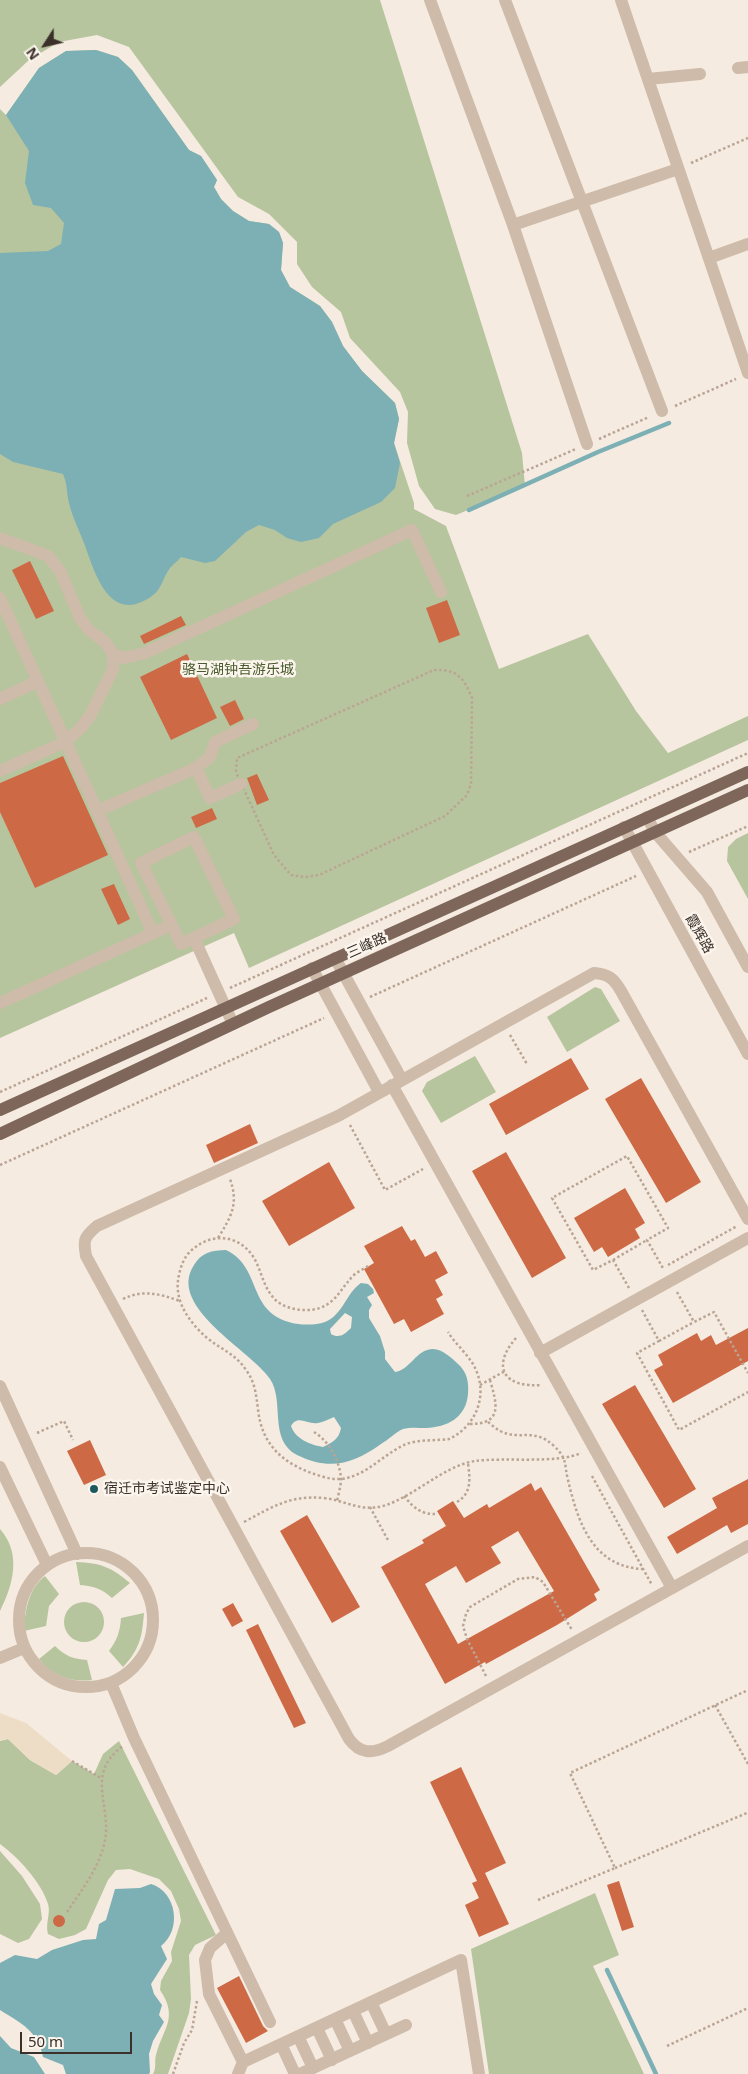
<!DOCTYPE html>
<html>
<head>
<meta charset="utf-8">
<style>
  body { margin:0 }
  #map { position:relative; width:748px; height:2074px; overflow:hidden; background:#f5ebe0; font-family:"Noto Sans",sans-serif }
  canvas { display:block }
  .north { position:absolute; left:20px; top:20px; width:50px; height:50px; -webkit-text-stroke:4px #fbf5ed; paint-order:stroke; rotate:235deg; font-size:14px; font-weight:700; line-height:20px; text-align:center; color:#3b302a }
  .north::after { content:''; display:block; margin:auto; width:18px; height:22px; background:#3b302a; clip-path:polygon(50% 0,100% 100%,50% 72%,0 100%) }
  .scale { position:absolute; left:20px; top:2032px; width:112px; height:22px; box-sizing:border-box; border:2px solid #3b302a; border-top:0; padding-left:6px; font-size:15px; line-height:18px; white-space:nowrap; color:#3b302a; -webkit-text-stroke:4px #fbf5ed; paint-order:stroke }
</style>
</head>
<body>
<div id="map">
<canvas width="748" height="2074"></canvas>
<div class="north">N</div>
<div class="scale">50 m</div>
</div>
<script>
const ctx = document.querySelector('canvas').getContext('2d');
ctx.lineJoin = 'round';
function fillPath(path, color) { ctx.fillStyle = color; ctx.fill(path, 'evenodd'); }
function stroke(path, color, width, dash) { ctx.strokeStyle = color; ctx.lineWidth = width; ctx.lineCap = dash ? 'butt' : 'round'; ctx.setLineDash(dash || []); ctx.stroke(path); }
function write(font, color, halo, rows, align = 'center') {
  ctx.font = font + ' "Noto Sans","Noto Sans SC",sans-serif'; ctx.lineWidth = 5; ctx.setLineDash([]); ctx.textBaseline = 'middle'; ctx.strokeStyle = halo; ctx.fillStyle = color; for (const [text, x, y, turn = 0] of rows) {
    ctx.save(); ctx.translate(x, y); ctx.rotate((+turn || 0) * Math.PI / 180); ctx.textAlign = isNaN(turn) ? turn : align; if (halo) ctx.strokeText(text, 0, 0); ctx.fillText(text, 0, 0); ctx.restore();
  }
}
fillPath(new Path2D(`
  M0,0H380L522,453L525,486L456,515L435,509L419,486L407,443L408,412L400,392L350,338L341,312L312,287L297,264V242L269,214L238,197L129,47L97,35L59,42L29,60L0,87Z
  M96,50L118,57L132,70L189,150L201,156L217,180L214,187L221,199L233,211L249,221L269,224L279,232L283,243L281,270L290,287L320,306L332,322L343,346L362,371L395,403L399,419L394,443L414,503V509L446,526L499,669L588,634L636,711L668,753L748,716V740L249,968L234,933L0,1038V109L6,115L39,68L66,51Z
  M748,833V899L727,861L728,847L736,839Z
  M595,987L601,989L620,1021L567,1052L547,1017Z
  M475,1056L496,1092L441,1123L422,1091L427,1082Z
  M0,1529C22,1554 13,1585 0,1611Z
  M76,1562C101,1563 111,1567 130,1583L112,1598C102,1589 94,1586 80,1585Z
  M45,1576L59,1594L49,1606L46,1626L24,1631C25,1611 28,1589 45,1576Z
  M64 1622a20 20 0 1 1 40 0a20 20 0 1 1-40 0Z
  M144,1613C142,1637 140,1649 123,1667L109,1651C117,1640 120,1632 121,1618Z
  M55,1646C65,1656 73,1659 87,1660L92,1680C71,1683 51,1675 39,1659Z
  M8,1739L30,1760L56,1775L72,1761L94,1774L103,1754L119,1741L216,1935L195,1945L189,1955L191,1999L189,2013L168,2074H153C157,2067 154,2062 156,2055C163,2028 179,2018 160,1990L161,1981L172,1961L171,1952L181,1921L179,1909L171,1891L159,1879L130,1869L116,1870L108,1880L86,1929L75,1935L59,1939L48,1934C45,1924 51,1913 48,1904C42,1883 17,1856 0,1844V1741Z
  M0,1851L22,1876L40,1904L42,1919L29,1939L18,1943L0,1934Z
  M595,1893L619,1955L593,1966L644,2074H489L471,1949Z`), '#b7c59e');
fillPath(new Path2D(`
  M0,1713L26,1723L72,1761L56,1775L30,1760L8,1739L0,1740Z`), '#edddc6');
fillPath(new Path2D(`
  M96,50L118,57L132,70L189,150L201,156L217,180L214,187L221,199L233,211L249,221L269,224L279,232L283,243L281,270L290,287L320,306L332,322L343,346L362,371L395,403L399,419L394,443L400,463L395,488L381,502L333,524L319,538L301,542L287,538L275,530L259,525L246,532L215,561L205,563L181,557C178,561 173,564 170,568C163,577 162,589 152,596C109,626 95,573 84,543C79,530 72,516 69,503C66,491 68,486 63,474L13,462L0,454V253L48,251L61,244L64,223L51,208L33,205L25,183L29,151L6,115L39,68L66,51Z
  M226,1250C264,1268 245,1316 298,1324C306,1325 317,1325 325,1322C343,1315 346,1293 361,1283L368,1284L373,1289L374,1293L367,1297L372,1305L369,1310V1318L380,1336L385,1352V1359L395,1372C410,1370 416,1350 432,1349C441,1348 452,1358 458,1364C467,1372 469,1382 468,1394C466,1418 447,1427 426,1428C419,1428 410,1427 403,1429C396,1432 388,1440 381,1444C353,1464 330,1471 297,1455C268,1440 285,1401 270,1379C252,1351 166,1307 194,1265C201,1253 212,1250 226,1250ZM345,1313L352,1317L351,1328C345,1334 339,1339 331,1334L330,1329ZM334,1417L341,1428C339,1439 333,1442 323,1447C311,1445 295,1439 291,1426C298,1414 307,1425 318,1423C323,1422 329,1419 334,1417Z
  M151,1884C177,1892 182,1930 161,1946L167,1959L151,1984L154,1994L162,2005L159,2015L164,2022L153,2041L149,2054L150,2072L149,2074H66L63,2065L43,2057C38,2031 21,2023 0,2010V1963L15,1955L37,1959L52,1950L83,1940L96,1939L99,1924L106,1920L115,1889L140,1888Z
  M0,2036L11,2048L34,2057L45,2074H0Z`), '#7cb0b4');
stroke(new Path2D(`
  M469,510L598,452L669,423
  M607,1970L656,2074`), '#7cb0b4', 4.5);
fillPath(new Path2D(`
  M30,561L54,611L36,619L12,570Z
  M447,600L460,635L439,643L426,608Z
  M181,616L186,625L144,644L140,636Z
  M187,654L217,718L171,740L140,677Z
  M235,700L244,719L230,726L220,707Z
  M63,756L108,855L35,888L0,812V783Z
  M257,774L269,800L257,805L247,778Z
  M212,808L217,819L196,828L191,817Z
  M114,884L130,919L118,925L101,889Z
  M571,1058L589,1089L506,1135L489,1104Z
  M641,1078L701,1182L666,1203L605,1099Z
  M250,1124L258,1143L214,1163L206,1145Z
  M506,1152L566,1258L532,1278L472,1171Z
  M329,1162L355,1208L289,1246L262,1201Z
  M625,1188L645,1223L635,1229L640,1238L608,1257L602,1247L594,1252L574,1218Z
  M402,1226L411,1241L415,1239L425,1257L436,1251L448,1273L435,1280L443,1295L436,1299L444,1314L411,1332L404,1319L394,1324L364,1269L374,1263L364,1246Z
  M748,1328V1361L673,1403L654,1370L663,1365L658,1355L697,1333L701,1341L711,1335L716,1345Z
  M635,1385L696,1489L664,1508L602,1404Z
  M90,1440L106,1475L84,1485L67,1451Z
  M748,1479V1524L731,1533L727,1525L677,1554L667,1537L717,1508L712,1498Z
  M531,1483L535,1491L541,1487L600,1590L594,1594L597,1600L557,1625L486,1664L485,1662L445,1684L381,1567L424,1543L422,1540L446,1526L437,1511L453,1501L464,1518L487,1504L489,1508ZM518,1531L554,1591L458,1644L425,1584L456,1566L466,1583L501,1563L491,1547Z
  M307,1515L360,1607L332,1623L280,1531Z
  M233,1603L243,1621L232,1627L222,1609Z
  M258,1624L306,1723L294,1728L246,1630Z
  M461,1767L506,1863L485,1873L509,1924L479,1937L465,1905L479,1898L472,1883L477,1881L430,1782Z
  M619,1881L634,1927L622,1931L607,1885Z
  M53 1921a6 6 0 1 1 12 0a6 6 0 1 1-12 0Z
  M239,1976L263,2026L268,2031L246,2043L217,1988Z`), '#cd6945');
stroke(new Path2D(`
  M691,163L748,138
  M675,406L736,379
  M599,439L649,417
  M467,496L576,449
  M434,670C457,669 464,678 472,698L471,784L467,795L445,816L319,875L305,877L291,875L274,855L236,772L237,758Z
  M689,852L748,826
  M230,988L748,753
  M370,997L636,876
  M510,1035L527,1064
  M0,1092L207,998
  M350,1125L385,1190L423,1169
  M0,1165L324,1018
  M218,1238C231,1217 239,1204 230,1179
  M613,1260L647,1240
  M668,1265L737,1226
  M368,1266C364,1269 359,1271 355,1274C342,1286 338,1301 320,1308C305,1313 281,1309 272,1296C263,1285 261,1270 254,1258C240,1235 213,1232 193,1249C185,1255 181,1265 179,1275C173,1299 188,1321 206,1337C220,1349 236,1354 246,1370C255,1382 256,1394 258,1409C262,1449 288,1467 324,1477C357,1487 377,1458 404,1445C417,1439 436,1441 449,1439C475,1427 488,1397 476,1370C470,1356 456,1345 448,1332
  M629,1288L613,1260L593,1270L552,1198L627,1156L668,1228L647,1240L664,1270
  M677,1292L694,1322L714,1312L748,1373
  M123,1299C143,1289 160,1294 180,1301
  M642,1310L659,1341L637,1353L679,1430L748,1392
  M516,1338C490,1368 505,1388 542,1385
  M659,1341L694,1322
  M480,1385L505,1371
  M488,1422C492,1425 496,1429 500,1431C520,1441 534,1427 554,1446C568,1459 564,1465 568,1480C578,1523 593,1567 643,1569
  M470,1424C503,1424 497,1404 490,1380
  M314,1432C329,1441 340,1461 341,1479C341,1486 338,1495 337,1502
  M37,1433L64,1421L73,1440
  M592,1476L652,1585
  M404,1496C413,1507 421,1515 437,1514
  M457,1502C472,1493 470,1479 468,1463
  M370,1507L389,1542
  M244,1522C272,1507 290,1495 323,1498C345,1500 359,1512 383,1506C414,1497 443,1466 475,1461C505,1457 557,1464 581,1453
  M486,1676L467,1639L463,1626L466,1614L470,1607L518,1579L535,1577L543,1582L572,1630
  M715,1705L748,1764
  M72,1761L101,1778
  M615,1868L747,1813
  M538,1900L615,1868L570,1773L748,1690
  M67,1912C81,1891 97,1871 104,1845C114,1807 83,1775 123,1746
  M667,2046L748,2008
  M173,2074L184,2043L192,2030L197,2001`), '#baa594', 2.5, [2.5, 2.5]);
stroke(new Path2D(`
  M430,0L513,225L587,444
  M505,0L662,411
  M621,0L748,373
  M738,68L748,67
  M648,79L700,74
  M513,225L678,169
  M709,258L748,244
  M0,538L48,556L60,571L80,618L89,630L105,642L113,654V669L90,716L80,729L65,742L0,771
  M0,598L153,933
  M113,654L124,658L145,653L412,530L441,592
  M0,699L38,681
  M196,768L210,798L241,784
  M97,811L196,768L210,757L215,742L253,724
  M647,817L655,832L707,892L748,967
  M624,827L748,1054
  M194,837L234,919L181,944L141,863Z
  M194,938L233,1024
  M335,958L402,1080
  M312,968L379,1092
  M0,1003L171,925
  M392,1085L672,1588
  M748,1219L621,991C614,979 609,974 594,973L338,1116L97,1226C84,1237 83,1240 86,1256L349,1739C360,1754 372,1754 388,1746L748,1546
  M540,1353L748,1238
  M0,1386L77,1554
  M0,1467L47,1565
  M19 1620a67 67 0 1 1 134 0a67 67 0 1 1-134 0Z
  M0,1658L24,1648
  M111,1683L134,1738L270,2022
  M227,1933L210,1948L205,1960L209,1994L243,2062
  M371,2002L386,2034
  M353,2011L368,2043
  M335,2019L350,2051
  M317,2028L332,2060
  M298,2036L313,2068
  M281,2044L295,2074
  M238,2074L243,2062L461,1960L479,2074
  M300,2074L406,2025`), '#cebbaa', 12);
stroke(new Path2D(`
  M0,1110L748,772
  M0,1134L269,1007L748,790`), '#7e675a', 12);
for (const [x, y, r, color] of [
  [94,1489,5,"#1c5a60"]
]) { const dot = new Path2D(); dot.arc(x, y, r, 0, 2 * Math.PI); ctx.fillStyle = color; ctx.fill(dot); stroke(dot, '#fbf5ed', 2); }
write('14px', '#495b2c', '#fbf5ed', [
  ["骆马湖钟吾游乐城",238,670]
]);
write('14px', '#3b302a', '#fbf5ed', [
  ["霞辉路",699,934,61],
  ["三峰路",367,946,-24]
]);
write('14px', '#3b302a', '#fbf5ed', [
  ["宿迁市考试鉴定中心",104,1489]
], 'left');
</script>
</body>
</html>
